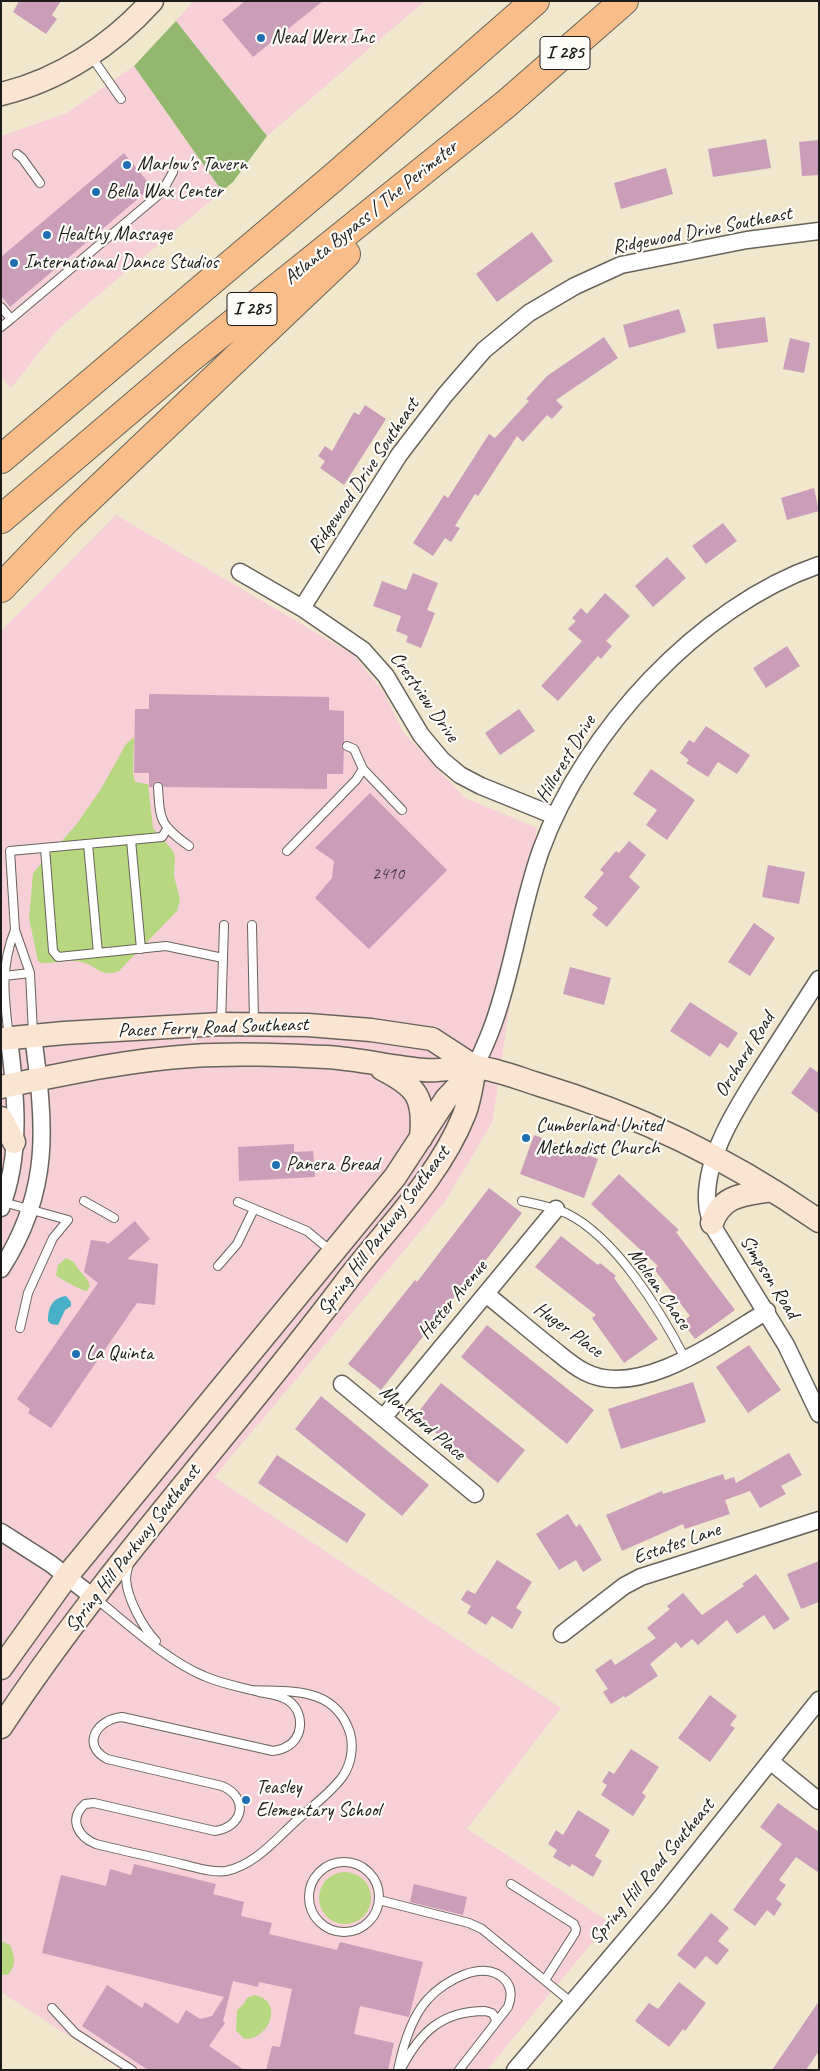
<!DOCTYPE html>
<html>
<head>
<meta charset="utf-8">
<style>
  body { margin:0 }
  #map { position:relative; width:820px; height:2071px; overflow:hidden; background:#f1e7cd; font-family:Caveat,sans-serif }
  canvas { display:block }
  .frame { position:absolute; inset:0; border:2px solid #1c1c1c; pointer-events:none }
</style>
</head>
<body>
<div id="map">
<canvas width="820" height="2071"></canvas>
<div class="frame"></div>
</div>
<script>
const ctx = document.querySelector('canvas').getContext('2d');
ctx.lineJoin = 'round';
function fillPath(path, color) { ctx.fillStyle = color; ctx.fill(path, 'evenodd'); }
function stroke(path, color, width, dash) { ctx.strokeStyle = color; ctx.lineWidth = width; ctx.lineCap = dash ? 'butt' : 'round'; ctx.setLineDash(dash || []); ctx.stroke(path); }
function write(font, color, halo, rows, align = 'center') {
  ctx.font = font + ' Caveat,sans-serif'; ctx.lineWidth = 4.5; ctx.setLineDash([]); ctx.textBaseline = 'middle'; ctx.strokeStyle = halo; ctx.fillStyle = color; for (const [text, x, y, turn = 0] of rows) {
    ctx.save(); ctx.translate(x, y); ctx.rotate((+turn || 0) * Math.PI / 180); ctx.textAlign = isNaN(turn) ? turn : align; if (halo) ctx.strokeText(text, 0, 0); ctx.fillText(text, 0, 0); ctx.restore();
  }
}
fillPath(new Path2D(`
  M193,1H425L267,136L176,21Z
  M134,66L222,191L57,330L11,388L1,377V136L67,113Z
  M116,515L354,655L385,694L403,732L465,798L537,828L492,1123L444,1203L214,1477L561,1708L467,1829L609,1922L487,2070H121L1,1992V631Z`), '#f6cfd7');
fillPath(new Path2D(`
  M134,737L133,773L135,782L148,784L153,828L173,851L175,856L174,876L180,899L177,911L119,971C100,978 98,966 82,962C71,959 54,963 42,963L38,961L29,918L33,873L76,825L101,789L126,744Z
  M66,1258L74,1262C78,1271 87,1276 90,1286L87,1291C83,1291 60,1279 56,1275L58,1265Z
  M319 1898a26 26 0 1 1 52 0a26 26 0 1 1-52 0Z
  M1,1941L10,1945C15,1956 17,1967 7,1975L1,1974Z
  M254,1995C286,2001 268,2041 244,2039L236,2030L237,2010L243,2005L247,1998Z`), '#b7d880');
fillPath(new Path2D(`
  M176,21L267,136L233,182L222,191L134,66Z`), '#91b86e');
fillPath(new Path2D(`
  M66,1296L71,1302V1306L65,1310L58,1325L51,1324L48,1321C48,1308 52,1298 66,1296Z`), '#48b0c7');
fillPath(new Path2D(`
  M19,1H61L52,15L57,19L46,34L13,12Z
  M245,1H323L253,57L222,20Z
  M766,139L771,168L713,177L708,149Z
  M819,140V175L802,176L799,142Z
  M124,153L152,187L10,307L1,296V257Z
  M666,168L673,194L621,209L614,183Z
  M532,232L553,261L497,302L476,274Z
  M679,309L686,332L629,348L623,325Z
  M765,317L768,342L717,349L713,324Z
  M604,337L618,358L556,400L563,407L552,419L547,415L523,442L517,436L478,496L475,494L455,526L460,528L451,542L445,538L433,556L413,543L444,495L448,498L489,434L495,438L529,401L526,399L547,376Z
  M790,338L810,343L804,373L783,369Z
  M365,405L386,419L344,485L320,468L325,461L318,456L325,446L332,451L354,412L359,415Z
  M814,488L819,511L787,520L781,498Z
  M723,523L737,541L706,564L692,546Z
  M667,557L686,578L653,607L635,586Z
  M413,573L438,583L427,610L435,613L421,648L406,642L408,636L396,631L401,616L373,606L382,581L406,590Z
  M605,593L630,616L606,641L612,646L601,659L598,656L558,701L541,686L582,641L568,629L576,621L572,618L581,608L587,614Z
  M787,646L800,666L766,688L753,668Z
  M149,694L329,697V710L344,711V742L341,746L344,750L343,774H327V789L164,787L158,781L155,783L152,787H149V773H134L135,709H149Z
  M519,709L535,731L500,755L485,733Z
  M706,726L750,755L737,774L718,762L708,777L686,763L689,760L680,753L689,740L694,743Z
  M651,769L695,800L667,840L646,825L657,810L633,794Z
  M370,793L447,870L369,949L315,898L332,878L334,861L315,848Z
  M629,841L646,855L629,877L640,887L607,927L592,915L598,908L584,897L604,873L600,870L616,851L619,853Z
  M768,865L805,872L799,904L762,897Z
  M754,923L775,938L750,976L728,962Z
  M570,967L611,978L604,1005L563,994Z
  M690,1002L738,1033L728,1048L720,1043L710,1057L670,1031Z
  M810,1067L819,1073V1114L791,1093Z
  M534,1135L598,1159L584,1198L520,1174Z
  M294,1144V1152L313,1151L315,1177L239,1181L238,1147Z
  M619,1174L679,1230L676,1232L735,1310L695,1339L682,1322L690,1316L654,1269L658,1266L591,1204Z
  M489,1188L522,1213L457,1298L455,1296L381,1390L348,1364L415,1280L417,1282Z
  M135,1221L150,1239L127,1259L158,1264L155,1305L137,1303L51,1428L28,1413L30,1409L17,1399L98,1283L84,1272L91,1240L106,1242L108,1244Z
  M561,1236L598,1265L600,1263L616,1276L614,1278L658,1339L624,1363L592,1318L596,1315L535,1267Z
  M487,1325L594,1410L567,1444L461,1357Z
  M749,1345L781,1390L748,1413L716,1367Z
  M693,1382L706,1422L621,1449L608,1409Z
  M441,1383L525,1450L498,1483L415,1416Z
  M321,1396L429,1485L402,1516L295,1429Z
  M789,1453L802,1475L781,1486L786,1494L760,1508L750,1491L725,1500L730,1514L685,1529L683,1524L622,1551L606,1515L662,1491L663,1494L723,1474L725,1480L734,1477L736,1483Z
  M277,1455L366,1514L347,1543L258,1483Z
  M568,1514L576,1527L580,1524L602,1560L583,1572L576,1560L559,1570L536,1534Z
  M497,1560L532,1582L516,1608L522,1612L512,1629L492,1616L486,1625L467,1613L471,1606L461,1600L467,1590L475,1594Z
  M819,1561V1602L801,1609L787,1574Z
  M756,1574L790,1619L774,1630L764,1615L737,1634L727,1620L698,1645L692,1639L681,1648L676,1642L650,1664L658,1676L625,1698L624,1696L611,1704L603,1692L608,1689L595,1670L611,1659L615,1665L656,1638L647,1628L670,1609L667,1606L683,1593L702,1615L744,1586L742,1584Z
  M710,1695L737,1716L730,1725L735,1728L710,1762L678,1738Z
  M631,1749L659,1767L642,1793L646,1796L633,1816L601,1795L607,1785L602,1782L609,1771L614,1774Z
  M778,1803L819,1832V1873L796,1857L779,1880L786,1885L776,1899L782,1904L774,1916L767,1910L755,1926L733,1910L782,1844L760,1827Z
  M578,1810L610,1830L595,1856L602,1861L593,1877L572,1864L570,1867L553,1857L557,1850L548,1844L556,1830L563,1835Z
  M134,1864L216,1884L213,1894L244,1902L241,1916L272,1923L269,1934L337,1950L340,1942L423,1962L409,2017L360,2006L354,2034L394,2043L388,2070H266L272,2046L280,2047L292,1989L259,1982L258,1987L233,1981L223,2021L225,2023L209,2046L244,2070H148L82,2026L107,1985L142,2008L145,2002L178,2024L186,2010L200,2019L212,2016L224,1997L42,1953L61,1875L106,1886L110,1869L131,1875Z
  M414,1884L467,1897L463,1915L410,1902Z
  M711,1913L729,1928L718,1941L729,1950L717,1965L706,1956L695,1969L677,1955Z
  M679,1982L706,2003L685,2031L683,2029L669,2047L635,2021L649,2003L658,2009Z
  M819,2001V2051L806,2070H772Z`), '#ca9eb9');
const lane = new Path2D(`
  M91,56L121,99
  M17,154L22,158L40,183
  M1,307L11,319L162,192L173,172
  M1,327L11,319
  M363,769L402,810
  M158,787C160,821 160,825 189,846
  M131,840L141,949
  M88,844L98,953
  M45,848L53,951L58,957L166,946L223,958
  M287,851L356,780L363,769L354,749L347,746
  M252,925L254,1022
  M15,930L10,851L162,837L167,829
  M4,976L30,973
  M221,1023L224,925
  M9,1037C4,998 0,967 15,930L30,973L33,1033
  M84,1201L114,1218
  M522,1201C536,1204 552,1207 566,1213C616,1237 661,1312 686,1360
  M3,1202L68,1220L53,1238L28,1293L20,1328
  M238,1202L307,1231L331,1251
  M218,1266L237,1244L254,1209
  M129,1563C128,1568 126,1574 126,1579C127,1598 143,1628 156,1641
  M95,1598C127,1623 167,1661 204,1676C222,1684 241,1687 259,1692C269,1694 281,1695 289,1701C305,1713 304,1740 284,1748C281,1750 277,1750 273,1751L122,1717C98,1719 80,1744 107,1759L222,1786C250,1798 243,1827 215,1831L94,1803L85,1804C68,1819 78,1837 96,1844C124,1851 153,1857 181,1864C195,1867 211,1873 226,1871C255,1865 275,1840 296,1821C311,1807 331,1793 343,1776C351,1764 354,1747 350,1733C335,1686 291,1692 251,1690
  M309 1897a35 35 0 1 1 70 0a35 35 0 1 1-70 0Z
  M511,1884L574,1924L576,1929L575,1933L545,1980
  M379,1900L469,1923L482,1929L571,2002
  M52,2008L75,2033L132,2070
  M401,2069C420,2032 442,2011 485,2011L492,2013L496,2019L495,2023
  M398,2070C403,2046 411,2017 428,1999C444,1981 485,1957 506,1981C512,1989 512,1997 508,2007L459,2070`);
const street = new Path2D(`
  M240,572L302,608L363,650L386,676L421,735L442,760L460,775L481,786L555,816
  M302,608L399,455L445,395L484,350L529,313L575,286L621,265L747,240L819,231
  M819,979C801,1007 783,1035 765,1063C741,1101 705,1154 707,1201C707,1212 711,1221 715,1230L786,1345L819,1414
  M475,1067C482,1052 489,1037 494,1022C514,966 521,906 541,850C584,732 699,606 819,565
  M1,1208C22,1154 16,1095 9,1039
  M1,1269C52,1190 45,1125 33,1036
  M486,1294C507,1311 527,1328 548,1345C560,1354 571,1365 585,1372C639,1400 722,1338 767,1311
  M342,1384L475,1494
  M383,1418L556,1209
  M1,1532L51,1564L93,1597
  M562,1634L624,1586L641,1577L819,1520
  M770,1761L819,1801
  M515,2070L661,1898L819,1700`);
const secondary = new Path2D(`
  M1,94C60,80 112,45 152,1
  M1,1039L64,1033L221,1024L308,1025L371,1030L432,1039L475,1067
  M382,1069C417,1087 425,1097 421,1138
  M1,1087C64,1074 128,1060 192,1056C236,1053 281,1055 326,1057C359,1059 391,1067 424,1070C441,1072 458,1066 475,1067C496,1069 518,1078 537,1084C637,1114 733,1161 819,1221
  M1,1118L14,1142
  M712,1223C722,1194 745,1195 771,1190
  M1,1668L67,1576L395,1177L446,1099L475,1068
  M1,1727C105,1569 235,1430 348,1279C388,1227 439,1177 464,1115C470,1101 472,1083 475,1067`);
const highway = new Path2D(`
  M1,459L334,177L535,1
  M1,519L189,359L506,104L624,1
  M1,588L67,519L346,254`);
stroke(lane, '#67635a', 10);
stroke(street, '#67635a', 19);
stroke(secondary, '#67635a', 25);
stroke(highway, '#67635a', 30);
stroke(lane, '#fff', 8);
stroke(street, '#fff', 16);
stroke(secondary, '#fce5d0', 22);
stroke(highway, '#f8bd89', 28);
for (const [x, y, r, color] of [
  [261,38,5,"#1f6fb2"],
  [127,165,5,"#1f6fb2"],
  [96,192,5,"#1f6fb2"],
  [47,235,5,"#1f6fb2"],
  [14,263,5,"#1f6fb2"],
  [526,1138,5,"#1f6fb2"],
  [276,1165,5,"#1f6fb2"],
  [76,1354,5,"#1f6fb2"],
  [246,1800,5,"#1f6fb2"]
]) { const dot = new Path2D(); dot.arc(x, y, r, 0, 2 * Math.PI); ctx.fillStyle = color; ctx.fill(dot); stroke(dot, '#fdfcf7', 2); }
write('18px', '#483c43', null, [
  ["2410",388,874]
]);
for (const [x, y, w] of [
  [565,53,50],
  [252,309,50]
]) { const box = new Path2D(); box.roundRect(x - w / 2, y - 16.5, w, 33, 4); ctx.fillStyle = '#fdfcf7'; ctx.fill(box); stroke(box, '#1c1c1c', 1); }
write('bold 19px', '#1c1c1c', null, [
  ["I 285",565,53],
  ["I 285",252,309]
]);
write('20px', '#1c1c1c', '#fdfcf7', [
  ["Nead Werx Inc",271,38],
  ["Marlow's Tavern",137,165],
  ["Bella Wax Center",106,192],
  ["Healthy Massage",57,235],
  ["International Dance Studios",24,263],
  ["Cumberland United",536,1126],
  ["Methodist Church",536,1149],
  ["Panera Bread",286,1165],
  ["La Quinta",86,1354],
  ["Teasley",256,1788],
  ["Elementary School",256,1811]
], 'left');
write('20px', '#1c1c1c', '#fdfcf7', [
  ["Atlanta Bypass / The Perimeter",371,213,-39],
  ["Ridgewood Drive Southeast",702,231,-11],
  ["Ridgewood Drive Southeast",364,476,-56],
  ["Crestview Drive",424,697,55],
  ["Hillcrest Drive",566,759,-59],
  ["Paces Ferry Road Southeast",213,1028,-2],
  ["Orchard Road",745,1055,-58],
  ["Spring Hill Parkway Southeast",384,1231,-53],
  ["Simpson Road",769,1277,58],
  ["Mclean Chase",659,1289,55],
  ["Hester Avenue",453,1300,-50],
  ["Huger Place",568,1330,36],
  ["Montford Place",422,1423,40],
  ["Estates Lane",677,1544,-19],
  ["Spring Hill Parkway Southeast",133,1549,-52],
  ["Spring Hill Road Southeast",652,1872,-50]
]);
</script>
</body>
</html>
